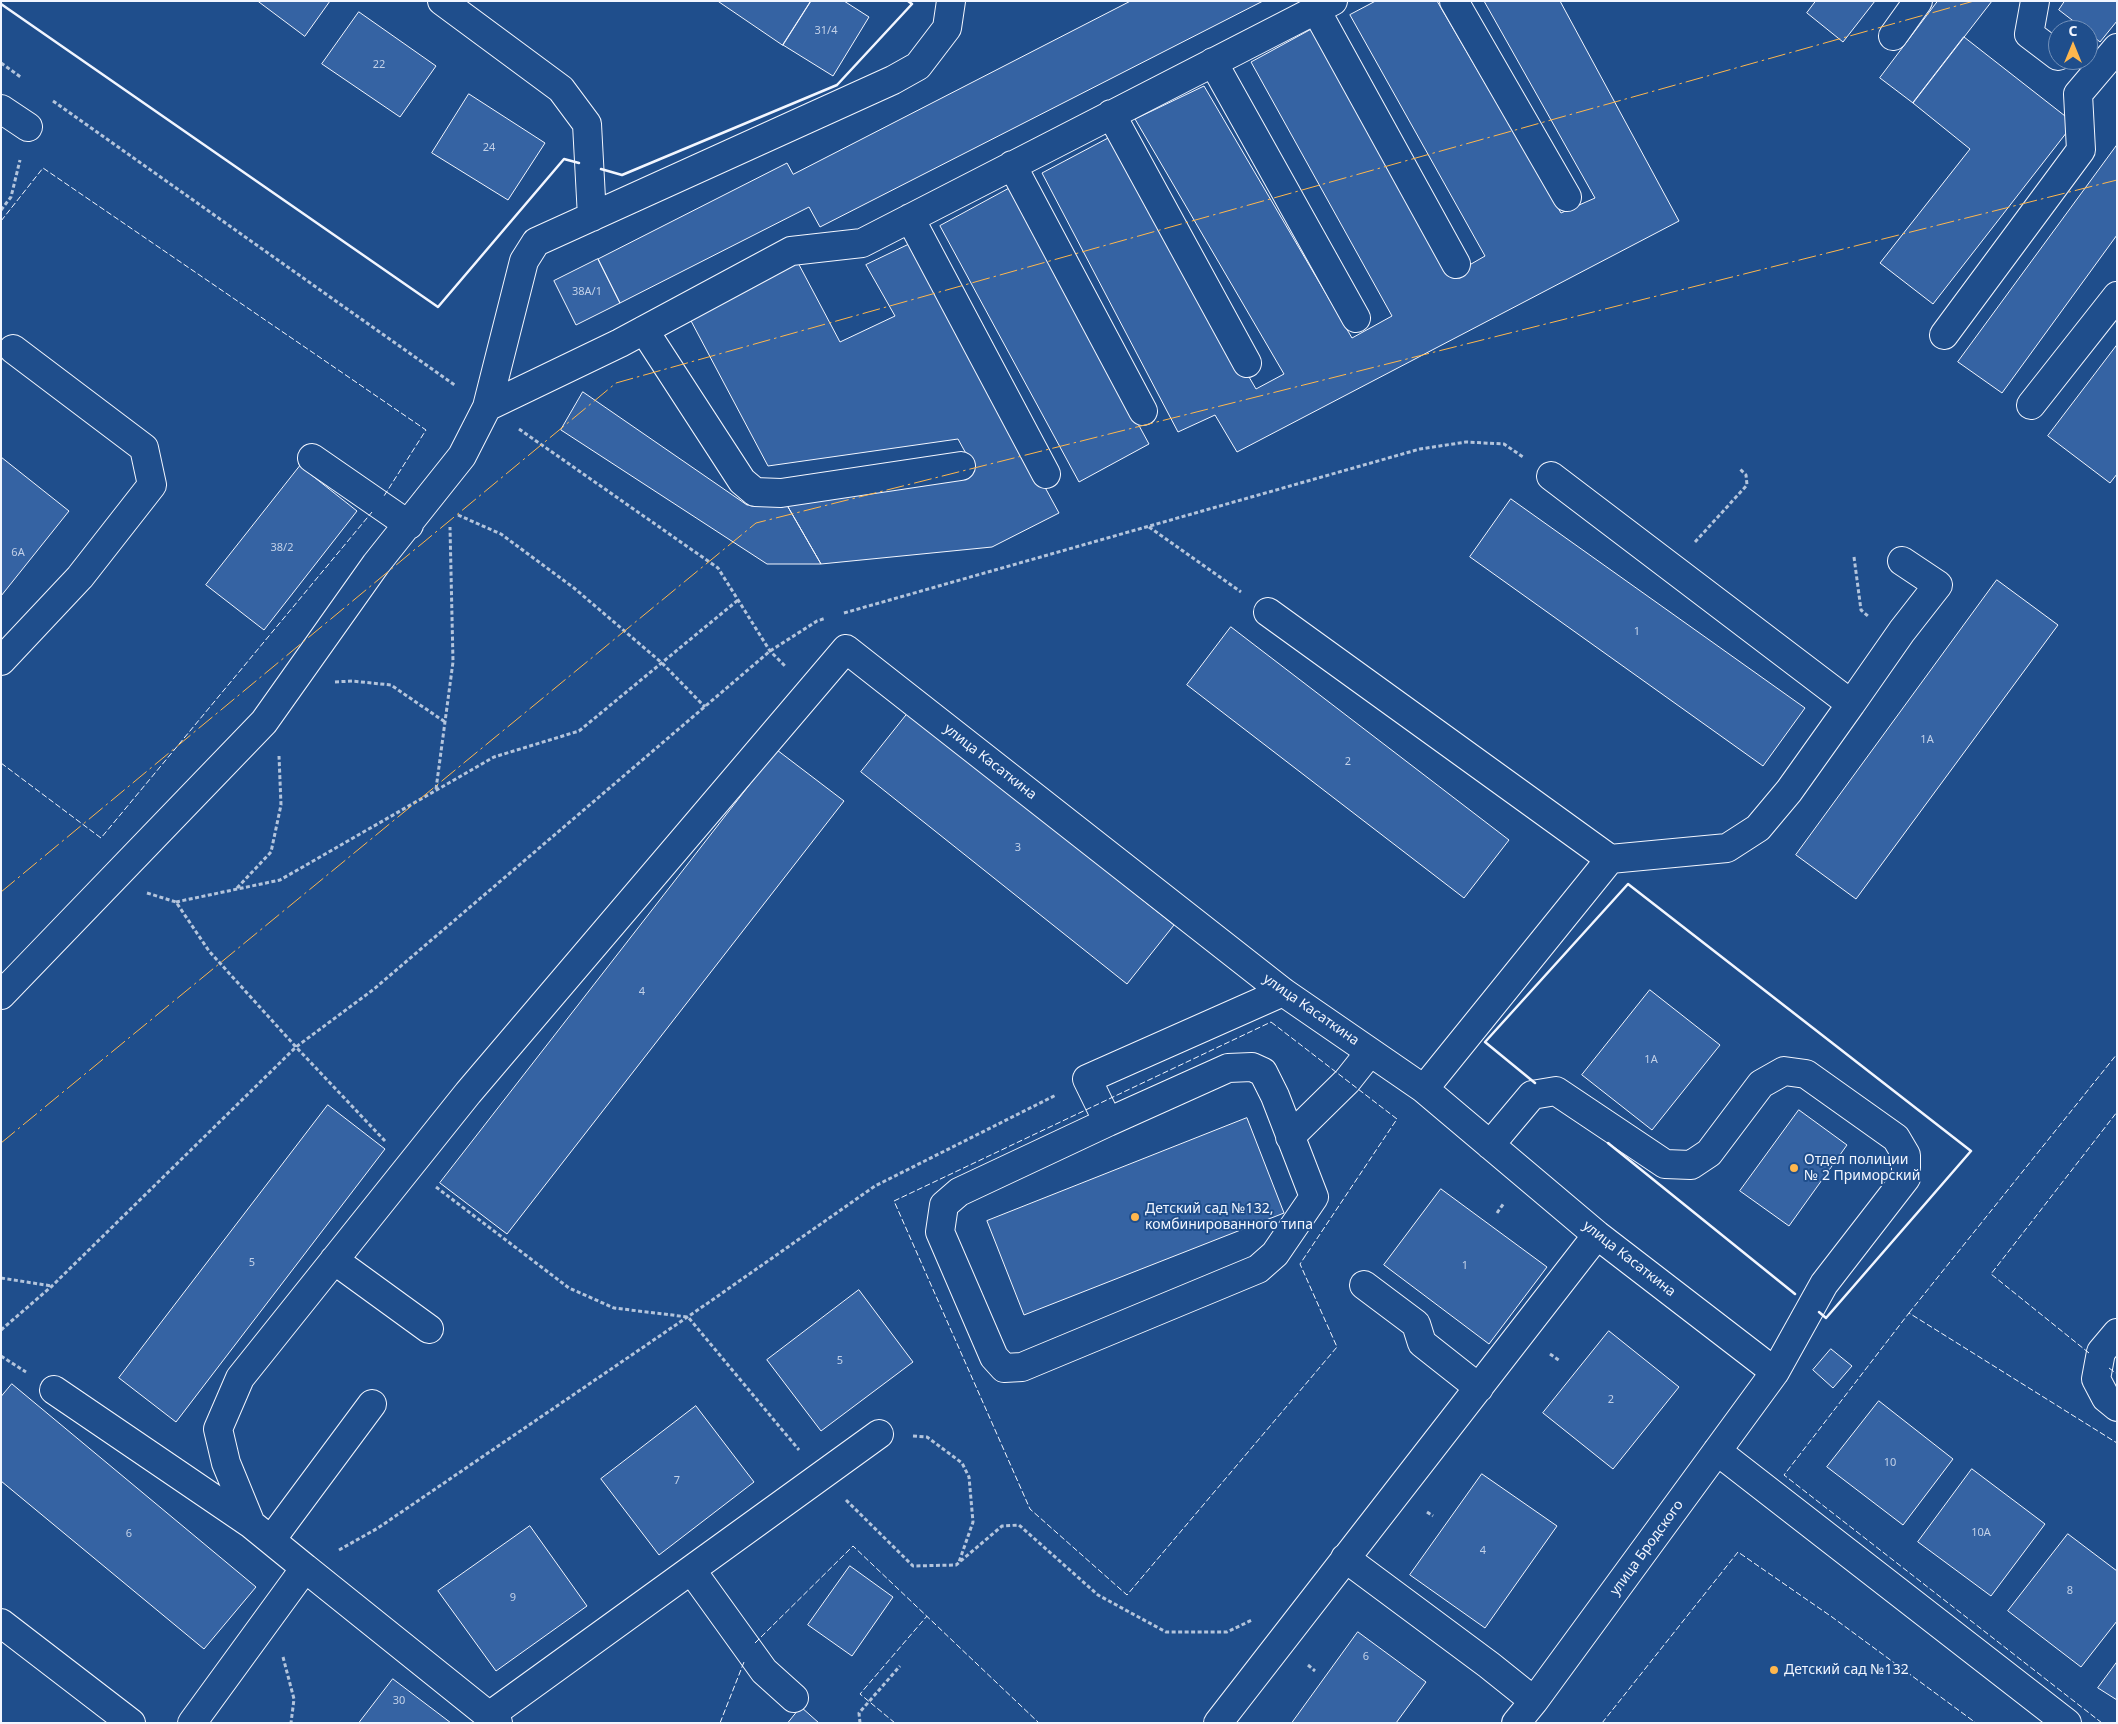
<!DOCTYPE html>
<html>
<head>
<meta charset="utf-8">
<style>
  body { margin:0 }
  #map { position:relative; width:2118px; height:1724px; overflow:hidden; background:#1f4e8c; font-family:"Noto Sans",sans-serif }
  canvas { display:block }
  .frame { position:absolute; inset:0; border:2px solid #f2f6ff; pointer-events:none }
  .north { position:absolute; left:2048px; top:20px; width:50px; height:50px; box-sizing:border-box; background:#1f4e8c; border:1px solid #7391ba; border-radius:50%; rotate:0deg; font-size:14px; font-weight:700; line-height:20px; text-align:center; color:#f2f6ff }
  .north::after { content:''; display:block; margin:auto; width:18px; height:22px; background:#ffb74d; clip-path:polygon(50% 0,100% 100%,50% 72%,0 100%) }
</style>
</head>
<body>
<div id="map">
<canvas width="2118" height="1724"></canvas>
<div class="frame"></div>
<div class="north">С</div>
</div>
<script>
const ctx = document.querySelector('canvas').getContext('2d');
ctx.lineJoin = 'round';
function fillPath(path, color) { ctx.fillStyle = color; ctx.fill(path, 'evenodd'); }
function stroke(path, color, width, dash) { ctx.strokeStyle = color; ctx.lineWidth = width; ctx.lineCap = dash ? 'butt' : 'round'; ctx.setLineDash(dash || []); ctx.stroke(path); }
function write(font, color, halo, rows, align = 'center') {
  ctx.font = font + ' "Noto Sans",sans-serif'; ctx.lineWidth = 4; ctx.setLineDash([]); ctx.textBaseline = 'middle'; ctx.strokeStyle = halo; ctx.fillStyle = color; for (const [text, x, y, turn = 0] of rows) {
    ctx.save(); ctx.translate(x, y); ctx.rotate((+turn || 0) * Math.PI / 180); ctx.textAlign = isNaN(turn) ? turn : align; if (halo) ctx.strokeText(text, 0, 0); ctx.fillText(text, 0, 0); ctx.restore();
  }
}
const building = new Path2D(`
  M258,1H330L305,36Z
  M718,1H811L783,45Z
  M811,1H844L869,17L833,76L783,45Z
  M1131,1H1263L820,227L809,207L620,303L598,259L787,163L793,174Z
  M1376,1H1437L1561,213L1595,198L1484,1H1560L1679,221L1237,452L1215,415L1178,432L1042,173L1110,137L1256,389L1284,374L1135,119L1204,86L1352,338L1392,316L1251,62L1315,27L1452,275L1485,256L1350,15Z
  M1816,1H1875L1843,42L1807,13Z
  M1938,1H1992L1913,103L1880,78Z
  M2065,1H2117V21L2100,42L2088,32V30H2085L2059,10Z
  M359,12L436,66L400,117L322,64Z
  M1964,37L2074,123L1933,304L1880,263L1970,149L1913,103Z
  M469,94L545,143L508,200L432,153Z
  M2117,145V235L2002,393L1958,362Z
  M1010,188L1149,444L1079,482L940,226Z
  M912,243L1059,513L992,547L821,564L784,500L974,468L958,439L768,466L690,319L796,259L840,342L895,316L866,265Z
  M598,259L620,303L576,325L554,281Z
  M2117,345V474L2110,483L2048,436Z
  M583,392L747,505L784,500L821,564H767L561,430Z
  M1,457L69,511L1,596Z
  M300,466L357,511L264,630L206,585Z
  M1511,499L1805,708L1763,766L1470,557Z
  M1997,580L2058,625L1856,899L1796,855Z
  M1231,627L1509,840L1464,898L1187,685Z
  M908,713L1174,925L1127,984L861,772Z
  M777,750L844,801L507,1234L440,1183Z
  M1650,990L1720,1045L1652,1130L1582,1075Z
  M328,1105L385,1149L176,1422L119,1378Z
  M1799,1110L1847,1145L1789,1226L1740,1191Z
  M1247,1118L1284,1213L1024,1315L987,1221Z
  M1441,1189L1547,1267L1489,1344L1384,1265Z
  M859,1290L913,1362L821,1431L767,1360Z
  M1609,1331L1679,1387L1613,1469L1543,1413Z
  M1831,1349L1852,1366L1833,1388L1813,1370Z
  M12,1384L256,1587L204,1649L1,1481V1397Z
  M1879,1401L1953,1459L1903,1525L1827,1467Z
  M696,1406L754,1482L659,1555L601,1479Z
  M1972,1469L2045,1524L1991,1596L1918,1542Z
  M1482,1474L1557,1526L1485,1628L1410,1575Z
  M530,1526L587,1606L496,1671L438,1591Z
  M2068,1534L2117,1571V1621L2081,1667L2008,1611Z
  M850,1566L893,1597L852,1656L808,1625Z
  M1358,1632L1426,1682L1396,1723H1292Z
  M2117,1662V1700L2098,1688Z
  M393,1679L451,1723H359Z
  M801,1707L819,1723H788Z`);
fillPath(building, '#3563a3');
stroke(building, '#f2f6ff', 1);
const minor = new Path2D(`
  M442,1L561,89L587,124L592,217
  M1454,1L1567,197
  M2035,1L2029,34L2058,56
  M1316,10L1456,264
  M1893,36L1918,1
  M1213,62L1356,318
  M1,109L28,127
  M1111,114L1247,363
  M1012,165L1143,411
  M910,218L1046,474
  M644,330L742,481L755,492L781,493L961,466
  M1944,335L2081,150L2078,94L2117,48
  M2031,405L2117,296
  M487,407L620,343L791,251L862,243L1333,1
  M312,458L409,525
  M1268,612L1610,859
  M1,661L80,577L152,485L144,448L13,349
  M1851,704L1902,631L1938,585L1902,561
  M1,995L264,722L376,564L462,456L487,407L524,261L536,242L893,80L918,66L947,28L951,1
  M1424,1089L1610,859L1727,848L1758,828L1789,791L1851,704L1551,476
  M1108,1122L1228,1068L1252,1067L1263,1072L1275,1096L1314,1197L1275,1254L1258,1269L1022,1367L1004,1368L994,1357L940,1232L944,1205L959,1192L1108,1122L1087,1079L1283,992
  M1290,1137L1347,1081L1370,1052
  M1490,1145L1532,1095L1556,1091L1665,1164L1691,1165L1709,1153L1761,1084L1784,1071L1806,1074L1896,1138L1906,1155V1178L1824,1284L1775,1372L1534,1701L1516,1723
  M334,1260L429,1329
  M1364,1285L1416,1324L1422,1343L1479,1388
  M2117,1333L2101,1352L2096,1379L2106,1398L2117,1407
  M54,1390L251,1524
  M1717,1451L2067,1723
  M271,1540L372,1404
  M1345,1558L1489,1665L1534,1701
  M305,1568L251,1524L226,1463L218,1429L240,1378L468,1093L846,649L1283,992L1424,1089L1597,1235L1775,1372
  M692,1571L764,1671L794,1698
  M1,1623L131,1723
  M489,1716L879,1434
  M192,1723L305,1568L498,1723
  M1218,1723L1597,1235`);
stroke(minor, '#f2f6ff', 30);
stroke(new Path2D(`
  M1,63L22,78
  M53,101L456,386
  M1,210L11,197L20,160
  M519,429L718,568L770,651L786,667
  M458,515L501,534L574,588L662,663L705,707
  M1149,527L1241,592
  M1695,542L1747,485L1746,475L1739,468
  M1854,557L1861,610L1869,617
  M844,613L1420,449L1466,442L1504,444L1523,457
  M335,682L352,681L391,685L445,722
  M436,789L453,662L450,527
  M237,888L271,852L281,805L279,756
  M147,893L176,902L209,951L296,1047L385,1141
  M176,902L280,880L494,757L579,731L738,600
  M436,1187L569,1288L614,1308L688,1317L799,1450
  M1497,1213L1504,1203
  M1,1278L52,1286
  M1,1330L52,1286L296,1047L374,989L770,651L817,621L826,618
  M1550,1354L1560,1361
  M1,1356L26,1372
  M913,1436L927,1437L962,1463L969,1477L973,1522L959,1562
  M846,1500L913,1566L956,1565L1002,1526L1019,1525L1098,1595L1166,1632H1227L1252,1620
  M1427,1512L1433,1516
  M339,1550L378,1528L705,1305L875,1186L1056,1095
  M283,1657L294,1699L291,1723
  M1308,1665L1315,1671
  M860,1723L859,1713L900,1666`), '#b3c4dc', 3, [4, 2.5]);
stroke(minor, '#1f4e8c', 28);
stroke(new Path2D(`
  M1,221L43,168L426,430L384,496
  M1,763L101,838L372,512
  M1271,1022L1397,1119L1300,1264L1337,1347L1127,1595L1030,1509L894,1201Z
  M1909,1313L2117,1054
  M2089,1353L1991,1274L2117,1112
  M2109,1368L2117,1374
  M755,1643L853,1546L1039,1723
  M720,1723L744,1662
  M895,1723L860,1694L927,1616
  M1602,1723L1738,1552L1832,1617L1976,1723
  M2102,1723L1784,1475L1909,1313L2117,1443`), '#f2f6ff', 1, [6, 2.5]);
stroke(new Path2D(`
  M1,4L438,307L564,159L579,163
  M601,169L622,175L837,85L912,4L908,1
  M1535,1083L1485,1042L1628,884L1971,1151L1826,1318L1819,1312
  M1608,1143L1795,1294`), '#f2f6ff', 2.5);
stroke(new Path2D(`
  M1,892L616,383L1974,1
  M1,1143L756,523L2117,180`), '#ffb74d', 1, [18, 4, 2.5, 4]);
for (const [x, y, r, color] of [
  [1794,1168,5,"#ffb74d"],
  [1135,1217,5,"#ffb74d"],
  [1774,1670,5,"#ffb74d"]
]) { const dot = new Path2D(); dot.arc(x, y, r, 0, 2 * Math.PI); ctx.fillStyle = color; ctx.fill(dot); stroke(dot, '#1f4e8c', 2); }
write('11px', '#c3d1e8', null, [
  ["31/4",826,31],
  ["22",379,65],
  ["24",489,148],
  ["38А/1",587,292],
  ["38/2",282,548],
  ["6А",18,553],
  ["1",1637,632],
  ["1А",1927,740],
  ["2",1348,762],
  ["3",1018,848],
  ["4",642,992],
  ["1А",1651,1060],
  ["5",252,1263],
  ["1",1465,1266],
  ["5",840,1361],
  ["2",1611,1400],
  ["10",1890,1463],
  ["7",677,1481],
  ["10А",1981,1533],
  ["6",129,1534],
  ["4",1483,1551],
  ["8",2070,1591],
  ["9",513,1598],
  ["6",1366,1657],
  ["30",399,1701]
]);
write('14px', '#f2f6ff', '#1f4e8c', [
  ["улица Касаткина",990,762,38],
  ["улица Касаткина",1311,1010,35],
  ["улица Касаткина",1629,1259,38],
  ["улица Бродского",1647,1548,-54]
]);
write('14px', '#f2f6ff', '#1f4e8c', [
  ["Отдел полиции",1804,1160],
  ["№ 2 Приморский",1804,1176],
  ["Детский сад №132,",1145,1209],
  ["комбинированного типа",1145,1225],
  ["Детский сад №132",1784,1670]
], 'left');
</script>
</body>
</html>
